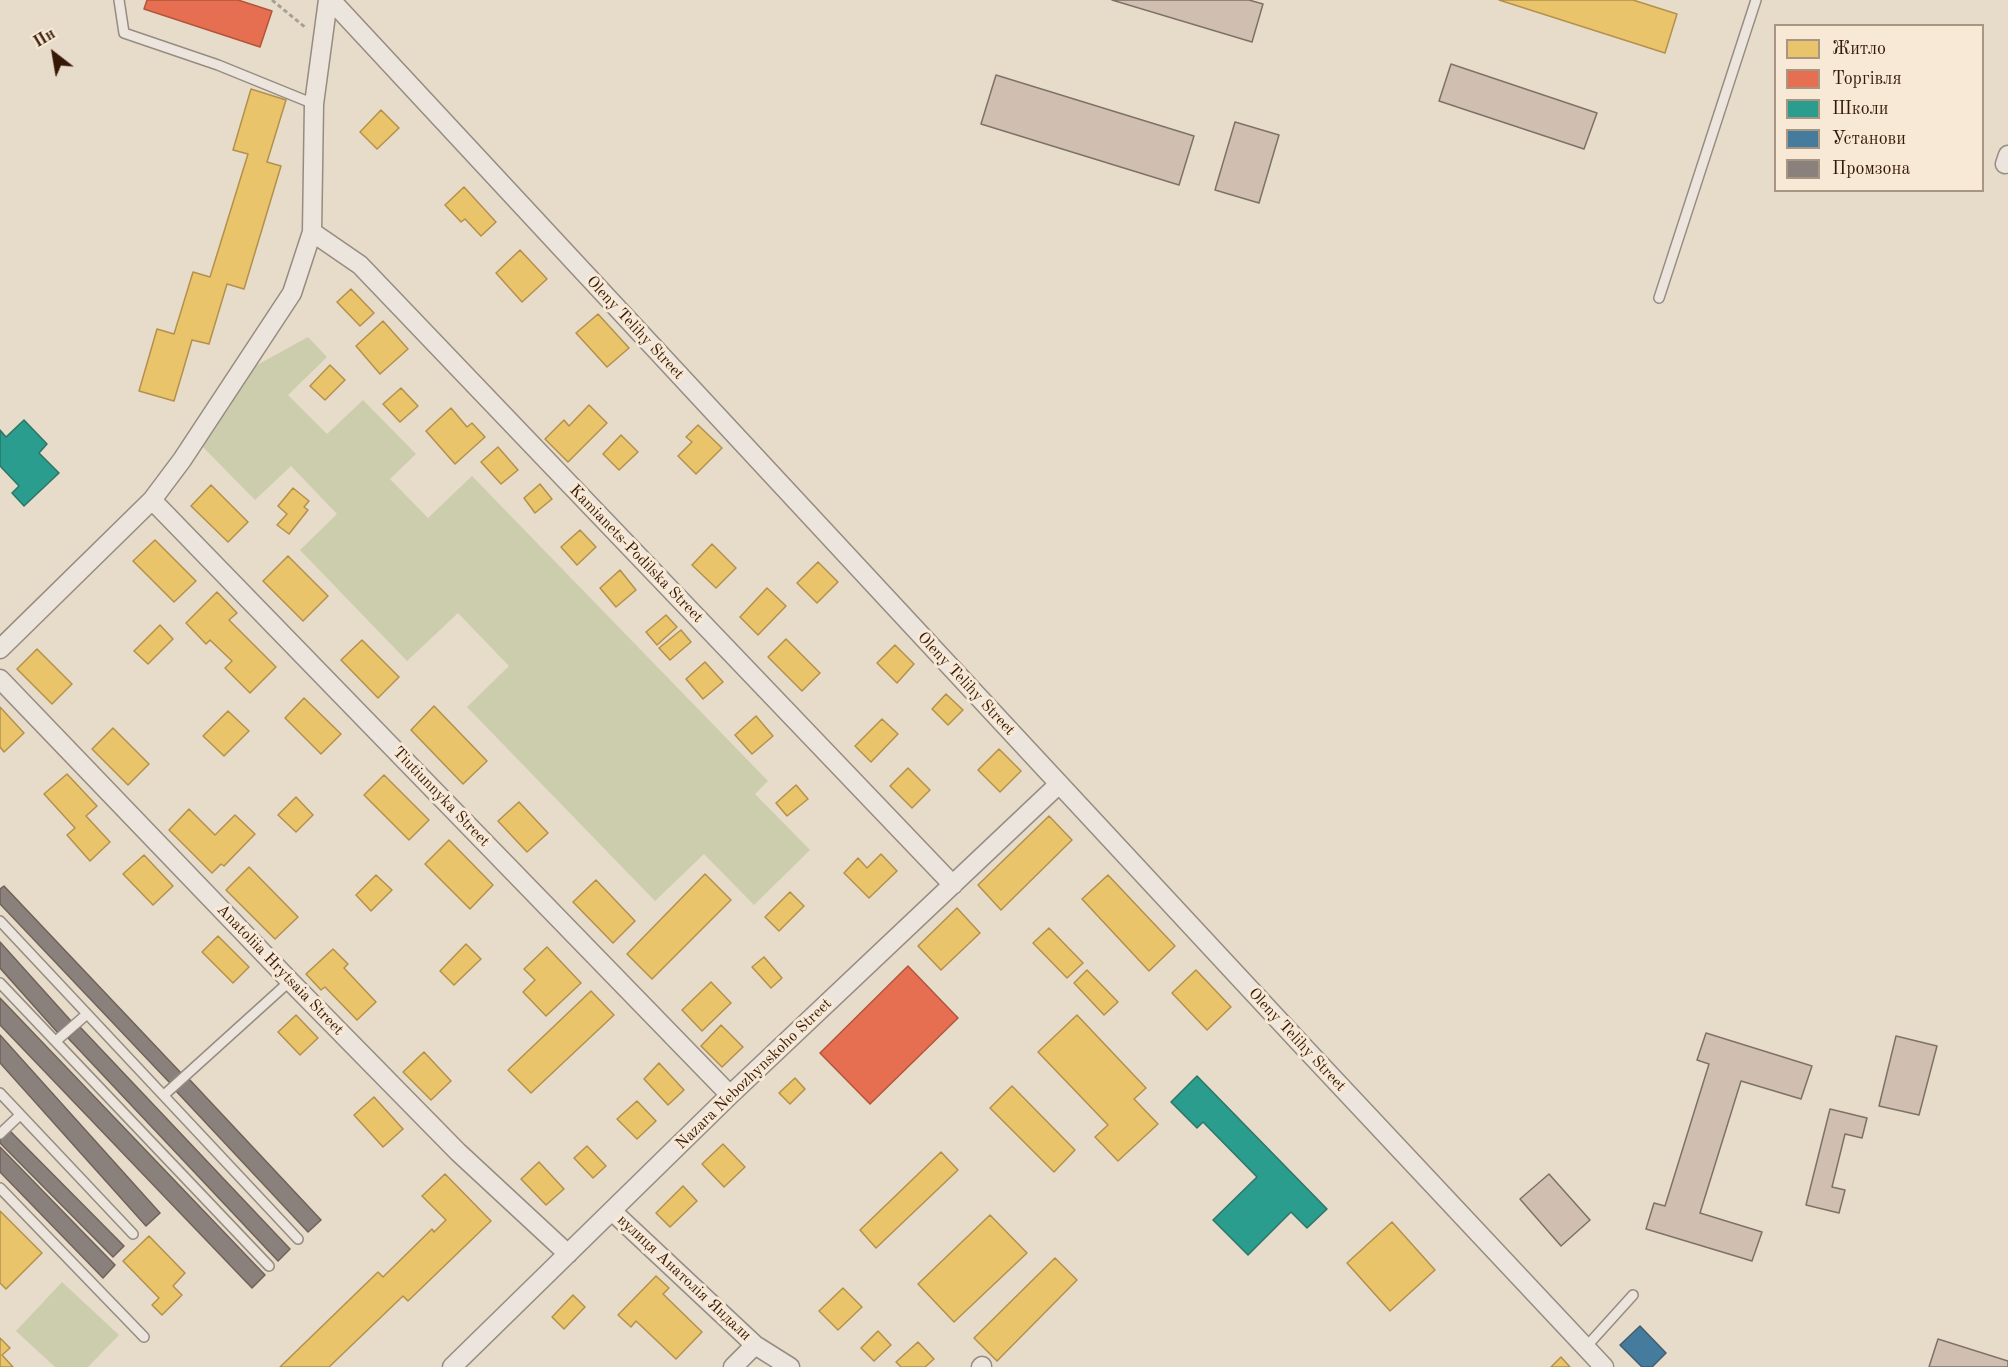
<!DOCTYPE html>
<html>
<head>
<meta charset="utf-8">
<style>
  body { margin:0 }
  #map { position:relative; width:2008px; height:1367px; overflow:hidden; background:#e7dbca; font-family:"Old Standard TT",serif }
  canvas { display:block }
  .legend { position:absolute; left:1774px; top:24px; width:210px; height:168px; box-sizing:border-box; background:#f7e9d5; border:2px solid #a99682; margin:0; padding:8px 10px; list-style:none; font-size:18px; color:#351906 }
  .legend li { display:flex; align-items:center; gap:12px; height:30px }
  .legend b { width:30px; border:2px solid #a99682 }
  .north { position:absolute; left:24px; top:24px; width:60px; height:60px; -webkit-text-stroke:4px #f7e9d5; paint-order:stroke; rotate:329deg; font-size:16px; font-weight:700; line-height:24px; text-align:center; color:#351906 }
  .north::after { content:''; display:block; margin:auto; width:21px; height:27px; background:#351906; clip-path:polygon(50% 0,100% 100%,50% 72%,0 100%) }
</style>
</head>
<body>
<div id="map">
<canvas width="2008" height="1367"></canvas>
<ul class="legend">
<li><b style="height:16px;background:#e9c46a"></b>Житло</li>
<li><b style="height:16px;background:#e76f51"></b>Торгівля</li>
<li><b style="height:16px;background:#2a9d8f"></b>Школи</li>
<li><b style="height:16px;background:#457b9d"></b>Установи</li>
<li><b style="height:16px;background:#8a817c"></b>Промзона</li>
</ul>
<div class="north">Пн</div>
</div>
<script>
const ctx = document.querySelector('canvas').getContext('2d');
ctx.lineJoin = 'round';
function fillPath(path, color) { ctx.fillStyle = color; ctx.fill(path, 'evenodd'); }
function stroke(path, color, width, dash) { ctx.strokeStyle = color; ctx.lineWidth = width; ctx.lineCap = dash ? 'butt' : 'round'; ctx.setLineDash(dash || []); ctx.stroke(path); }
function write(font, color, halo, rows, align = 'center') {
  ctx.font = font + ' "Old Standard TT",serif'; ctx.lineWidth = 6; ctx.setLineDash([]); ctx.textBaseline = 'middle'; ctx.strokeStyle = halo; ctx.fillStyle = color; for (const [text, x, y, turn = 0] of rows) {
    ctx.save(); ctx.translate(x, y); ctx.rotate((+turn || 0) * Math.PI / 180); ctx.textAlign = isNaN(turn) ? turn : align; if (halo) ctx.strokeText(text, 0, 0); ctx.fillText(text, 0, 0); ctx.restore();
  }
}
fillPath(new Path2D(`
  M308,337L327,357L288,395L327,434L363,400L416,454L390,479L428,518L472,476L768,781L755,794L810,850L754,905L704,854L655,901L467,707L509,666L458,613L407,661L300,550L337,514L291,466L255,500L199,443L248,370Z
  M62,1282L119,1335L88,1367H55L16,1331Z`), '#cccdad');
const homes = new Path2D(`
  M1499,0H1633L1677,14L1665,53Z
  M251,89L286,100L267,162L281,166L244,289L227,284L209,344L192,340L174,401L139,391L157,329L174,334L193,272L210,277L248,154L233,150Z
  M381,110L399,128L377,149L360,132Z
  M464,187L496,222L481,236L465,219L461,222L445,205Z
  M520,250L547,279L522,302L496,273Z
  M351,289L374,313L360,326L337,302Z
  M598,314L629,348L607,367L576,333Z
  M383,321L408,349L380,374L356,346Z
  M330,365L345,380L325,400L310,386Z
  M401,388L418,406L400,422L383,404Z
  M589,405L607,423L568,462L545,439L564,420L569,426Z
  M451,408L467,427L472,423L485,437L455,464L426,431Z
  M698,425L722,448L696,474L678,456L692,442L686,437Z
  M621,435L638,452L619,470L603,454Z
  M498,447L518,470L501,484L481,462Z
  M540,484L552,499L535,513L524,498Z
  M211,485L248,522L228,542L191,506Z
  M293,488L309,501L304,507L308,510L289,534L277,525L287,514L278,506Z
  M580,530L596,547L577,565L561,547Z
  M155,540L196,581L174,602L133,561Z
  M712,544L736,568L716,588L692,565Z
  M288,556L328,596L303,621L263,581Z
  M818,562L838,582L817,603L797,583Z
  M620,570L636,590L616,607L600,588Z
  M767,588L786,606L758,635L740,617Z
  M217,592L237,613L229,620L276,667L250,693L225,668L232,661L210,640L206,644L186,623Z
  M666,615L677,627L657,645L646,632Z
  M160,625L173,639L148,664L134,651Z
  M681,630L691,642L670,660L659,648Z
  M786,639L820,673L802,691L768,657Z
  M362,640L399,677L378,698L341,660Z
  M895,645L914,664L897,683L877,663Z
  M37,649L72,684L52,704L17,669Z
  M705,662L723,682L703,699L686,679Z
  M946,694L963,710L948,725L932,709Z
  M304,698L341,734L321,754L285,718Z
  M434,706L487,761L463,784L411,730Z
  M0,707L24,733L4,752L0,747Z
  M228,711L249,731L224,756L203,736Z
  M756,716L773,736L752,754L735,735Z
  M882,719L898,734L871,762L855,746Z
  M113,728L149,764L128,785L92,749Z
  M999,749L1021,771L1000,792L978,770Z
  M908,768L930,790L912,808L890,786Z
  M67,774L97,806L86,816L110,842L90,861L67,835L75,828L44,794Z
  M384,775L429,820L409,840L364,795Z
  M796,785L808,799L787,816L776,803Z
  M296,797L313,815L296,832L278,815Z
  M519,802L548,833L527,852L498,821Z
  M189,809L215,835L235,815L255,834L224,866L221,864L212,873L169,830Z
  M1049,816L1072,840L1001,910L978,885Z
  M449,840L493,885L470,909L425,864Z
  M881,854L897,871L869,898L844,873L858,858L867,868Z
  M144,855L173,886L153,905L123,874Z
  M249,867L298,917L275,939L226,890Z
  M705,874L731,900L652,979L627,954Z
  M376,875L392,890L371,911L356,895Z
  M1108,875L1175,946L1149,971L1082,899Z
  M596,880L635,921L613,943L573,902Z
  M790,892L804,906L779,931L765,917Z
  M957,908L980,933L941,970L918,946Z
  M1049,928L1083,963L1067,978L1033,943Z
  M218,936L249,967L233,983L202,952Z
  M466,944L481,959L454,985L440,971Z
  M547,947L581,983L546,1016L523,992L535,980L524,969Z
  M333,949L348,964L344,968L376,1002L357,1020L325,987L321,990L306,974Z
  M764,957L782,978L771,988L752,967Z
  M1087,970L1118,1002L1104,1015L1074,983Z
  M1196,970L1231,1007L1207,1030L1172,993Z
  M711,982L731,1003L702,1031L682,1010Z
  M591,991L614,1015L531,1093L508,1070Z
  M296,1015L318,1038L300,1055L278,1032Z
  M1077,1015L1146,1088L1134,1099L1158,1124L1118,1161L1095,1137L1108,1125L1038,1052Z
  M721,1025L743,1047L722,1067L701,1046Z
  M424,1052L451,1081L431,1100L403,1072Z
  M659,1063L684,1090L668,1105L644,1079Z
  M795,1078L805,1089L790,1104L779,1093Z
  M1012,1086L1075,1150L1054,1172L990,1108Z
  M374,1097L403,1129L383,1147L354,1115Z
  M637,1101L656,1121L637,1139L617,1119Z
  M723,1144L745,1167L724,1187L702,1164Z
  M587,1146L606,1166L593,1178L574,1158Z
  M941,1152L958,1170L876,1248L860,1230Z
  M539,1162L564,1189L546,1205L521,1179Z
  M445,1174L491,1221L408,1301L403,1296L329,1367H280L378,1272L383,1277L432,1229L434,1232L446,1220L422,1196Z
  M683,1186L697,1201L670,1227L656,1213Z
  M0,1211L42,1253L6,1289L0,1283Z
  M990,1215L1027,1253L954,1322L918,1284Z
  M1392,1222L1435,1270L1390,1311L1347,1263Z
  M149,1236L185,1273L173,1286L182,1295L162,1315L152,1305L159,1298L123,1261Z
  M1055,1258L1077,1280L997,1361L974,1338Z
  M656,1276L669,1288L663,1294L702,1332L676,1359L636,1321L631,1327L618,1315Z
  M843,1288L862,1307L838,1330L819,1311Z
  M573,1295L585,1307L564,1329L552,1317Z
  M878,1331L891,1345L874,1361L861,1348Z
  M0,1338L10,1348L2,1355L13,1367H0Z
  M918,1342L934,1359L925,1367H901L896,1362Z
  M1561,1357L1570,1367H1551Z`);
fillPath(homes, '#e9c46a');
stroke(homes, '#b3914c', 1.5);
const shops = new Path2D(`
  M147,0H238L272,11L260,47L144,9Z
  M908,966L958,1018L870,1104L820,1053Z`);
fillPath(shops, '#e76f51');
stroke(shops, '#b2553a', 1.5);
const schools = new Path2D(`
  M24,420L47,444L39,453L59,473L24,506L12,493L19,486L0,466V430L6,437Z
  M1197,1076L1327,1209L1307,1228L1291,1212L1248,1255L1213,1220L1257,1177L1203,1122L1197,1128L1171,1102Z`);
fillPath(schools, '#2a9d8f');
stroke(schools, '#2d7566', 1.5);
const public = new Path2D(`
  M1640,1326L1666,1353L1652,1367H1642L1620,1345Z`);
fillPath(public, '#457b9d');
stroke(public, '#405e70', 1.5);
const industry = new Path2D(`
  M4,886L181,1073L170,1083L0,904V889Z
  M0,942L71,1021L58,1033L0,968Z
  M0,998L265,1275L252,1288L0,1025Z
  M80,1027L290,1249L278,1261L68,1038Z
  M0,1035L160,1213L146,1226L0,1063Z
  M189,1079L321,1220L308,1232L176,1091Z
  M9,1130L124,1246L113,1257L0,1143V1140Z
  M0,1147L115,1265L103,1278L0,1172Z`);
fillPath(industry, '#8a817c');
stroke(industry, '#706259', 1.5);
const building = new Path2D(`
  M1112,0H1249L1263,4L1252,42Z
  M1451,64L1597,113L1584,149L1439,101Z
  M996,75L1194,136L1179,185L981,124Z
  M1235,122L1279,135L1259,203L1215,190Z
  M1706,1033L1812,1066L1801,1099L1741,1081L1700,1213L1762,1232L1752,1261L1646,1229L1654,1203L1665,1206L1709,1064L1697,1060Z
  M1896,1036L1937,1046L1919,1115L1879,1106Z
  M1830,1109L1867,1118L1862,1138L1845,1134L1832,1187L1845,1190L1839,1213L1806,1205Z
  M1549,1174L1590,1220L1561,1246L1520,1199Z
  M1938,1339L2008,1361V1367H1929Z`);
fillPath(building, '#d0beb0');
stroke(building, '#7d7266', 1.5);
const lane = new Path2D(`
  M119,0L124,33L218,65L314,104
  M1659,298L1756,0
  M0,921L298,1239
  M0,983L269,1266
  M56,1041L87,1014
  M0,1093L133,1234
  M164,1095L290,981
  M0,1134L20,1115
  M0,1188L144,1337
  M1586,1347L1633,1295`);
const street = new Path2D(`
  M331,0L1300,1043L1604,1367
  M2005,164L2008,155
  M312,232L360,265L953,885
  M152,500L730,1095
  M0,649L152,500L182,460L292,293L312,232L314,104L328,0
  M0,679L290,981L458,1152L568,1254
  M612,1211L755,1345L790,1367
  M452,1367L730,1095L1059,784
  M733,1367L755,1345
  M981,1367L982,1366`);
stroke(lane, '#968c80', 12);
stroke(street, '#968c80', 21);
stroke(new Path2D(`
  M272,0L306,28`), '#a7a098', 3, [4.5, 3]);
stroke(lane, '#ebe5dd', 9);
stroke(street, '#ebe5dd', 18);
write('16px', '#351906', '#f7e9d5', [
  ["Oleny Telihy Street",635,328,47],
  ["Kamianets-Podilska Street",636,554,46],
  ["Oleny Telihy Street",966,684,47],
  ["Tiutiunnyka Street",441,797,46],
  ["Anatoliia Hrytsaia Street",280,970,46],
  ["Oleny Telihy Street",1297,1040,47],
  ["Nazara Nebozhynskoho Street",754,1074,-44],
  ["вулиця Анатолія Яндали",684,1278,43]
]);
</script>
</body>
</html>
